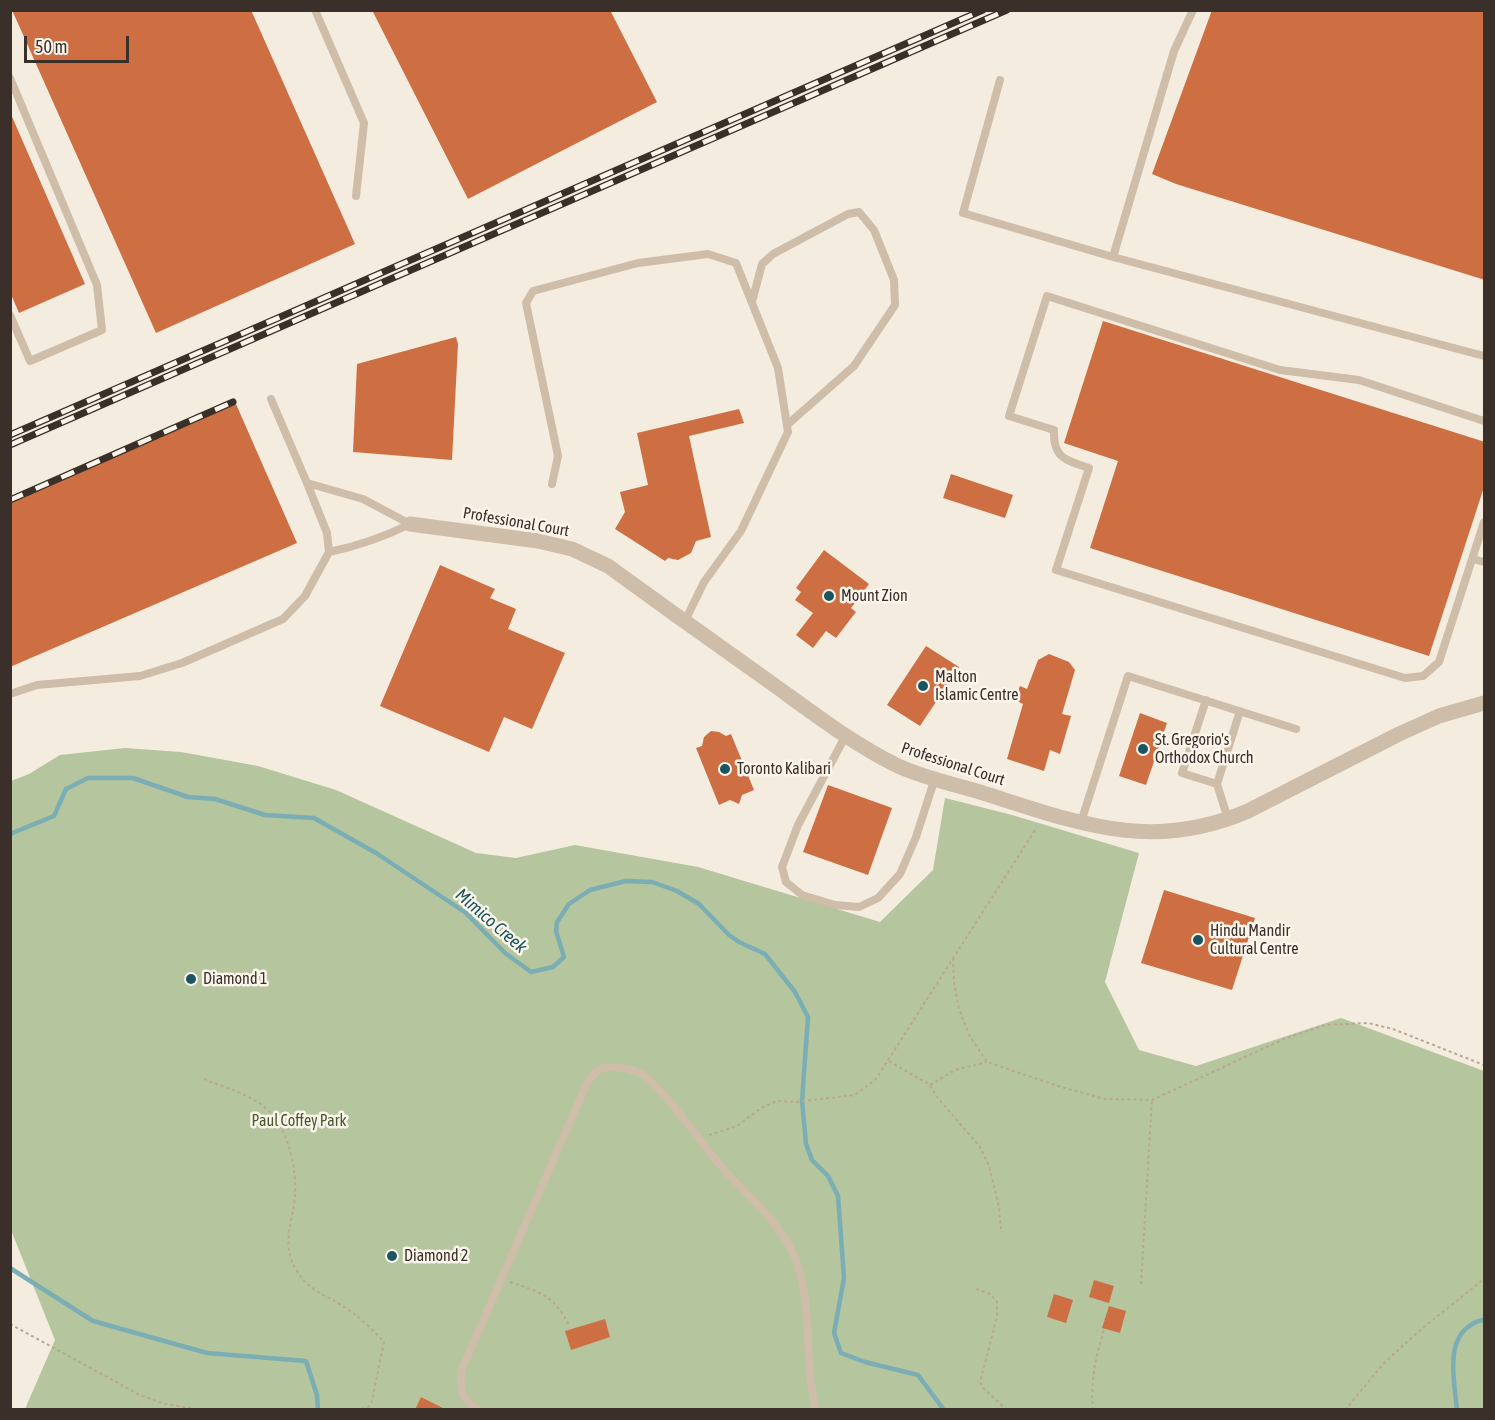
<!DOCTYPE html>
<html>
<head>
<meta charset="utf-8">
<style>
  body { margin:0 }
  #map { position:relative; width:1495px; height:1420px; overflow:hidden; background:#f4ecdf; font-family:"Asap Condensed",sans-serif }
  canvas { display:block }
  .frame { position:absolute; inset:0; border:12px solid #3b3029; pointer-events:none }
  .scale { position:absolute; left:24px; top:36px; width:105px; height:27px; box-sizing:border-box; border:3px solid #3b3029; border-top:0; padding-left:8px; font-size:18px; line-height:21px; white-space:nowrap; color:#3b3029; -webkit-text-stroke:4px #fbf5ec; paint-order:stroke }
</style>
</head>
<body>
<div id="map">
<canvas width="1495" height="1420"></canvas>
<div class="frame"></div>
<div class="scale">50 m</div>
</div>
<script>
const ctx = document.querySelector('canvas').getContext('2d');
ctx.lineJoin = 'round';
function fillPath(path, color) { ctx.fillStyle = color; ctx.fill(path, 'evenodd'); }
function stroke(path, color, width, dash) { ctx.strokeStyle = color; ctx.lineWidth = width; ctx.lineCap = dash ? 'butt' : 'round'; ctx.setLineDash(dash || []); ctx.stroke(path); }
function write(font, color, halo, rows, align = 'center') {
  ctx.font = font + ' "Asap Condensed",sans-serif'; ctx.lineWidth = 5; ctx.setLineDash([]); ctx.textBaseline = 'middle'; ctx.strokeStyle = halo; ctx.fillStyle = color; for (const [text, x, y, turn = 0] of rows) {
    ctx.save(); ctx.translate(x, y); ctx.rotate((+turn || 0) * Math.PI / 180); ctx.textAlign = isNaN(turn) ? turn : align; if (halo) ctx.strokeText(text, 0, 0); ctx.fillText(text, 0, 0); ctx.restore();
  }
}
fillPath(new Path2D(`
  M125,748L181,752L258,766L336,790L476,853L516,858L575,845L698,867L880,922L933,870L945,798L1012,815L1139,853L1105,982L1139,1050L1196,1066L1341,1018L1484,1071V1409H25L55,1340L11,1230V781L29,774L60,755Z`), '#b5c59d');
stroke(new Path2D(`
  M10,834L54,816L66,789L88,778H133L188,797L215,799L265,815L314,818L376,853L466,913L505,953L531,972L553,967L564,957L556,931L557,922L569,904L590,890L626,881L652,882L677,891L699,904L729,935L739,942L765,954L795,992L808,1017L802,1101L806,1144L812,1160L828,1176L838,1196L844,1278L834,1333L841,1353L865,1362L918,1375L944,1410
  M10,1268L93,1321L207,1353L306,1361L317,1395L318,1410
  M1457,1410C1455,1385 1445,1344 1468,1327C1474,1323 1477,1320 1484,1320`), '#7baeb4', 4.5);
fillPath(new Path2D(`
  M12,10H251L355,244L156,333Z
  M372,10H610L657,102L468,199Z
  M1212,10H1485V280L1176,184L1152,174Z
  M10,112L85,284L19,313L10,292Z
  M1103,321L1485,442V484L1429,656L1090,548L1118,461L1064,443Z
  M456,337L458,344L452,460L353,452L357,364Z
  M236,404L297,543L10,667V502Z
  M739,409L744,423L689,436L711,537L696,541L691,553L678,560L668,558L665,561L615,529L625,512L620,492L648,485L637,433Z
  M951,474L1013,495L1005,518L943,498Z
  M824,550L869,584L851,608L856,612L836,638L826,631L813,648L796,635L813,613L795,600L801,592L796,588Z
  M440,565L495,589L490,598L516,609L508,629L565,653L532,729L504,717L489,752L380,706Z
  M926,646L959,667L920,726L887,705Z
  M1049,654L1069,662L1075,670L1062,714L1071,716L1060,754L1050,750L1044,771L1007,759L1023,704L1015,700L1020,686L1027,689L1038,660Z
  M1140,713L1167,723L1146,785L1119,776Z
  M711,731L719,732L726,736L731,734L754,790L742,795L739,804L730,800L719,805L696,748L702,746L704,737Z
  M828,785L892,808L868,875L803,852Z
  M1164,890L1255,918L1232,990L1141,963Z
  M1094,1280L1114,1286L1109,1303L1089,1297Z
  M1054,1294L1073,1300L1066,1323L1047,1317Z
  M1109,1306L1126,1311L1120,1333L1102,1328Z
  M605,1319L610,1337L571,1350L565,1331Z
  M421,1397L447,1410H415Z`), '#ce6f43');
stroke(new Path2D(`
  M953,958L954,983L959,1009L969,1035L987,1062L1061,1087L1105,1099L1152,1100L1284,1039L1325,1025L1368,1023L1393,1029L1484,1065
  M889,1061L930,1085L937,1097L980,1147L989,1166L999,1207L1001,1229
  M204,1079C220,1086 239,1091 254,1100C286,1117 297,1163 295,1196C293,1223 280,1244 297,1271C308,1291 329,1296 347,1309C361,1318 373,1330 384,1342L371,1405L366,1408L353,1410
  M930,1085L955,1070L987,1062
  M709,1135L737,1126L761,1108L777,1101L796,1102L855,1095L876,1079L1037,827
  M510,1282C542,1293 554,1295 570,1327
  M1141,1284L1152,1100
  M976,1289L990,1294L997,1302V1317L980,1382L983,1388L1007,1410
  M10,1324L140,1395L165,1404L203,1410
  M1093,1410C1090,1381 1096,1356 1104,1330
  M1345,1410L1384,1363L1419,1331L1484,1279`), '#baa793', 2, [3, 3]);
stroke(new Path2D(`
  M315,10L364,123L356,196
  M10,78L97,285L102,330L30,361L10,315
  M1000,80L963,213L1113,257L1484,356
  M1113,257L1174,51L1193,10
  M752,302L762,264L773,254L848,214L859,212L874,230L894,280L895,305L854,366L787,425
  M271,399L307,483L363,499L410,524
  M1484,421L1359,380L1280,370L1047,296L1009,416L1054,430C1053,458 1065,460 1089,468L1056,570L1405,678L1423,676L1439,662L1484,522
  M307,483L327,533L329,552C358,546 384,537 410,524
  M552,484L558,456L526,303L533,291L638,263L708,254L736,263L778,368L788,432L741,531L704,582L685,621
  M1473,559L1484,562
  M10,694L37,685L140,676L182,663L283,619L305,596L329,552
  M1206,700L1182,773L1217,784L1240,711
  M846,735L798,825L782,867L786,882L802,895L835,905L859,907L878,898L900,874L916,837L935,778
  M1217,784L1228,819
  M1081,822L1128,676L1296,729
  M479,1410C460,1398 460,1392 461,1371L588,1081C591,1078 594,1073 597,1071C607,1064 632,1068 642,1074C645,1076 649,1080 652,1083C678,1107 697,1138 719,1164C746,1196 780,1220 796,1260C814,1309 803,1360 816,1410`), '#cebda9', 8);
stroke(new Path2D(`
  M410,524L538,541L572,549L608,566C663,606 719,646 774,685C813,713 853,744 896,765C920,777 957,785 983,793C1078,823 1151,853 1248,811L1399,734L1439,716L1484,703`), '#cebda9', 15);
const rail = new Path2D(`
  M10,435L983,10
  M10,445L1007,10
  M10,500L233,402`);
stroke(rail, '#3b3029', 7);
stroke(rail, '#fbf5ec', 4.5, [14]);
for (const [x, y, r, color] of [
  [829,596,6,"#1b5660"],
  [923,686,6,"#1b5660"],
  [1143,749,6,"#1b5660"],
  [725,769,6,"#1b5660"],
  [1198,940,6,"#1b5660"],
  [191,979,6,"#1b5660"],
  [392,1256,6,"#1b5660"]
]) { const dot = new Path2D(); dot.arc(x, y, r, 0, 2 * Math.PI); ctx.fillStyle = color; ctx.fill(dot); stroke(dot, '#fbf5ec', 2); }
write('16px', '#3b3029', '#fbf5ec', [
  ["Professional Court",516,522,10],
  ["Professional Court",953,764,18]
]);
write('16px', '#3b3029', '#fbf5ec', [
  ["Mount Zion",841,596],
  ["Malton",935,677],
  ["Islamic Centre",935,695],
  ["St. Gregorio's",1155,740],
  ["Orthodox Church",1155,758],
  ["Toronto Kalibari",737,769],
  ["Hindu Mandir",1210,931],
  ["Cultural Centre",1210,949],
  ["Diamond 1",203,979],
  ["Diamond 2",404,1256]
], 'left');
write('16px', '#465b2b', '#fbf5ec', [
  ["Paul Coffey Park",299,1121]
]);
write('italic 18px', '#1b5660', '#fbf5ec', [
  ["Mimico Creek",491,921,41]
]);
</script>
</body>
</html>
